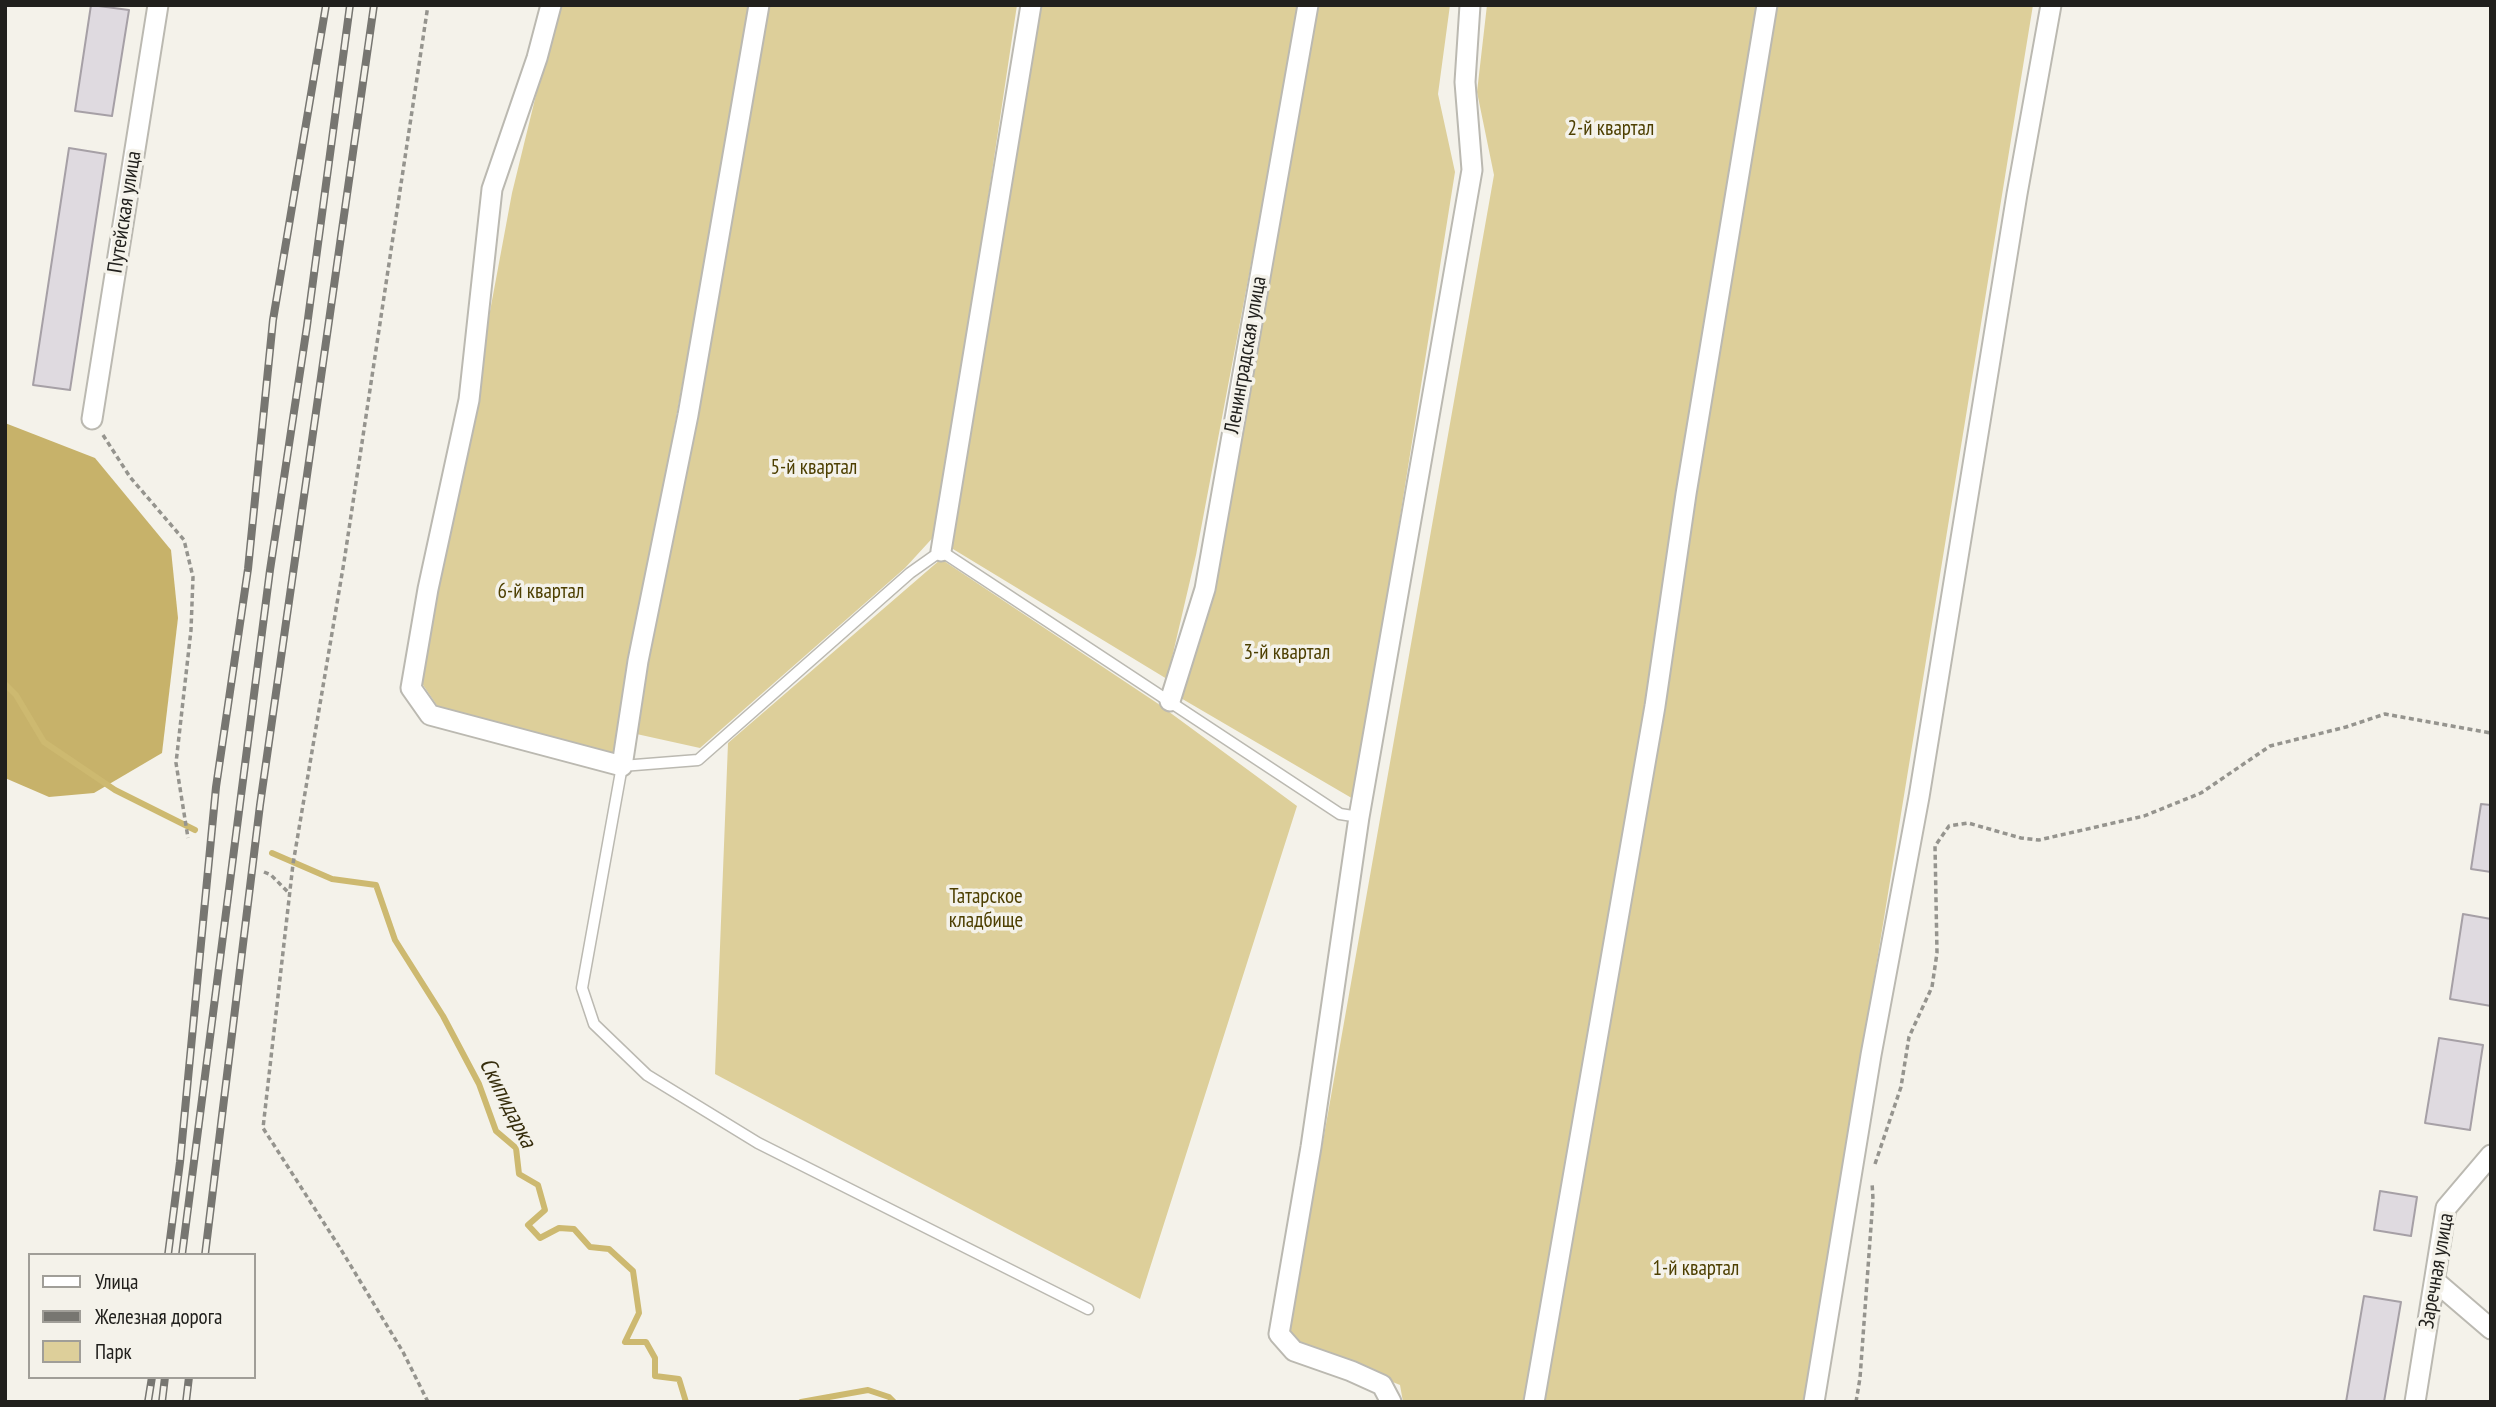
<!DOCTYPE html>
<html>
<head>
<meta charset="utf-8">
<style>
  body { margin:0 }
  #map { position:relative; width:2496px; height:1407px; overflow:hidden; background:#f4f2ea; font-family:"PT Sans Narrow",sans-serif }
  canvas { display:block }
  .frame { position:absolute; inset:0; border:7px solid #21201d; pointer-events:none }
  .legend { position:absolute; left:28px; top:1253px; width:228px; height:126px; box-sizing:border-box; background:#f4f2ea; border:2px solid #a09e98; margin:0; padding:9px 12px; list-style:none; font-size:21px; color:#21201d }
  .legend li { display:flex; align-items:center; gap:14px; height:35px }
  .legend b { width:35px; border:2px solid #a09e98 }
</style>
</head>
<body>
<div id="map">
<canvas width="2496" height="1407"></canvas>
<div class="frame"></div>
<ul class="legend">
<li><b style="height:9px;background:#fff"></b>Улица</li>
<li><b style="height:9px;background:#777671"></b>Железная дорога</li>
<li><b style="height:19px;background:#ddcf9a"></b>Парк</li>
</ul>
</div>
<script>
const ctx = document.querySelector('canvas').getContext('2d');
ctx.lineJoin = 'round';
function fillPath(path, color) { ctx.fillStyle = color; ctx.fill(path, 'evenodd'); }
function stroke(path, color, width, dash) { ctx.strokeStyle = color; ctx.lineWidth = width; ctx.lineCap = dash ? 'butt' : 'round'; ctx.setLineDash(dash || []); ctx.stroke(path); }
function write(font, color, halo, rows, align = 'center') {
  ctx.font = font + ' "PT Sans Narrow",sans-serif'; ctx.lineWidth = 7; ctx.setLineDash([]); ctx.textBaseline = 'middle'; ctx.strokeStyle = halo; ctx.fillStyle = color; for (const [text, x, y, turn = 0] of rows) {
    ctx.save(); ctx.translate(x, y); ctx.rotate((+turn || 0) * Math.PI / 180); ctx.textAlign = isNaN(turn) ? turn : align; if (halo) ctx.strokeText(text, 0, 0); ctx.fillText(text, 0, 0); ctx.restore();
  }
}
fillPath(new Path2D(`
  M558,5H752L614,755L440,710L421,682L512,193Z
  M764,5H1017L938,532L905,568L700,748L632,733Z
  M1038,5H1300L1196,555L1167,679L948,546Z
  M1317,5H1450L1438,94L1455,172L1355,800L1179,697Z
  M1487,5H1756L1606,952L1525,1402H1403L1400,1385L1288,1339L1494,175L1477,92Z
  M1771,5H2033L1805,1402H1542Z
  M941,559L1157,703L1297,806L1140,1299L715,1074L728,743Z`), '#ddcf9a');
fillPath(new Path2D(`
  M5,423L95,458L171,550L178,618L162,753L94,793L49,797L5,778Z`), '#c7b26a');
stroke(new Path2D(`
  M5,684L16,695L44,742L115,790L195,830
  M272,853L332,879L376,885L395,940L443,1016L479,1084L496,1131L516,1148L519,1174L538,1185L545,1210L528,1225L540,1238L559,1228L574,1229L590,1247L609,1249L633,1271L639,1313L625,1342H646L655,1358V1376L679,1379L686,1402
  M801,1402L868,1390L889,1397L894,1402`), '#cdb970', 6);
const building = new Path2D(`
  M91,5L129,10L112,116L75,111Z
  M69,148L106,154L70,390L33,385Z
  M2481,804L2491,805V872L2471,869Z
  M2463,914L2491,919V1006L2450,999Z
  M2439,1038L2483,1045L2470,1130L2425,1123Z
  M2380,1191L2417,1197L2411,1236L2374,1230Z
  M2364,1296L2401,1302L2384,1402H2346Z`);
fillPath(building, '#dfdae0');
stroke(building, '#a6a0a6', 2);
const lane = new Path2D(`
  M1088,1309L758,1143L647,1075L594,1024L582,988L622,766L698,760L910,573L941,551L1340,814L1359,817`);
const street = new Path2D(`
  M551,5L537,58L492,189L469,400L428,589L411,688L430,715L622,766L638,661L688,415L759,5
  M92,419L158,5
  M941,551L1031,5
  M1170,701L1205,589L1308,5
  M2435,1281L2491,1329
  M1391,1402L1382,1385L1351,1371L1294,1351L1279,1334L1311,1147L1359,817L1472,170L1465,82L1470,5
  M1534,1402L1655,706L1686,494L1767,5
  M1814,1402L1871,1055L1919,797L2017,194L2051,5
  M2415,1402L2446,1208L2491,1155`);
stroke(lane, '#bbb9b1', 13);
stroke(street, '#bbb9b1', 23);
stroke(new Path2D(`
  M103,435L130,477L184,540L193,577L191,630L176,763L188,838
  M264,872L271,875L289,893
  M1875,1164L1901,1087L1909,1037L1932,987L1937,953L1935,846L1949,826L1968,823L2021,838L2039,840L2144,816L2201,793L2270,746L2346,727L2385,714L2491,733
  M428,1402L403,1352L340,1248L263,1128L293,864L344,562L428,5
  M1856,1402L1860,1378L1873,1199L1872,1182`), '#95948e', 3.5, [5, 3.5]);
stroke(lane, '#fff', 10);
stroke(street, '#fff', 19);
const rail = new Path2D(`
  M168,1255L180,1162L216,787L248,569L273,320L326,5
  M182,1255L270,570L307,326L350,5
  M205,1255L260,805L374,5
  M148,1402L152,1377
  M162,1402L165,1377
  M186,1402L189,1377`);
stroke(rail, '#777671', 8);
stroke(rail, '#f4f2ea', 5, [16]);
write('21px', '#4d3f01', '#f4f2ea', [
  ["2-й квартал",1611,129],
  ["5-й квартал",814,468],
  ["6-й квартал",541,592],
  ["3-й квартал",1287,653],
  ["Татарское",986,897],
  ["кладбище",986,921],
  ["1-й квартал",1696,1269]
]);
write('21px', '#21201d', '#f4f2ea', [
  ["Путейская улица",125,212,-81],
  ["Ленинградская улица",1246,355,-80],
  ["Заречная улица",2437,1271,-80]
]);
write('italic 23px', '#362d0c', '#f4f2ea', [
  ["Скипидарка",507,1103,63]
]);
</script>
</body>
</html>
